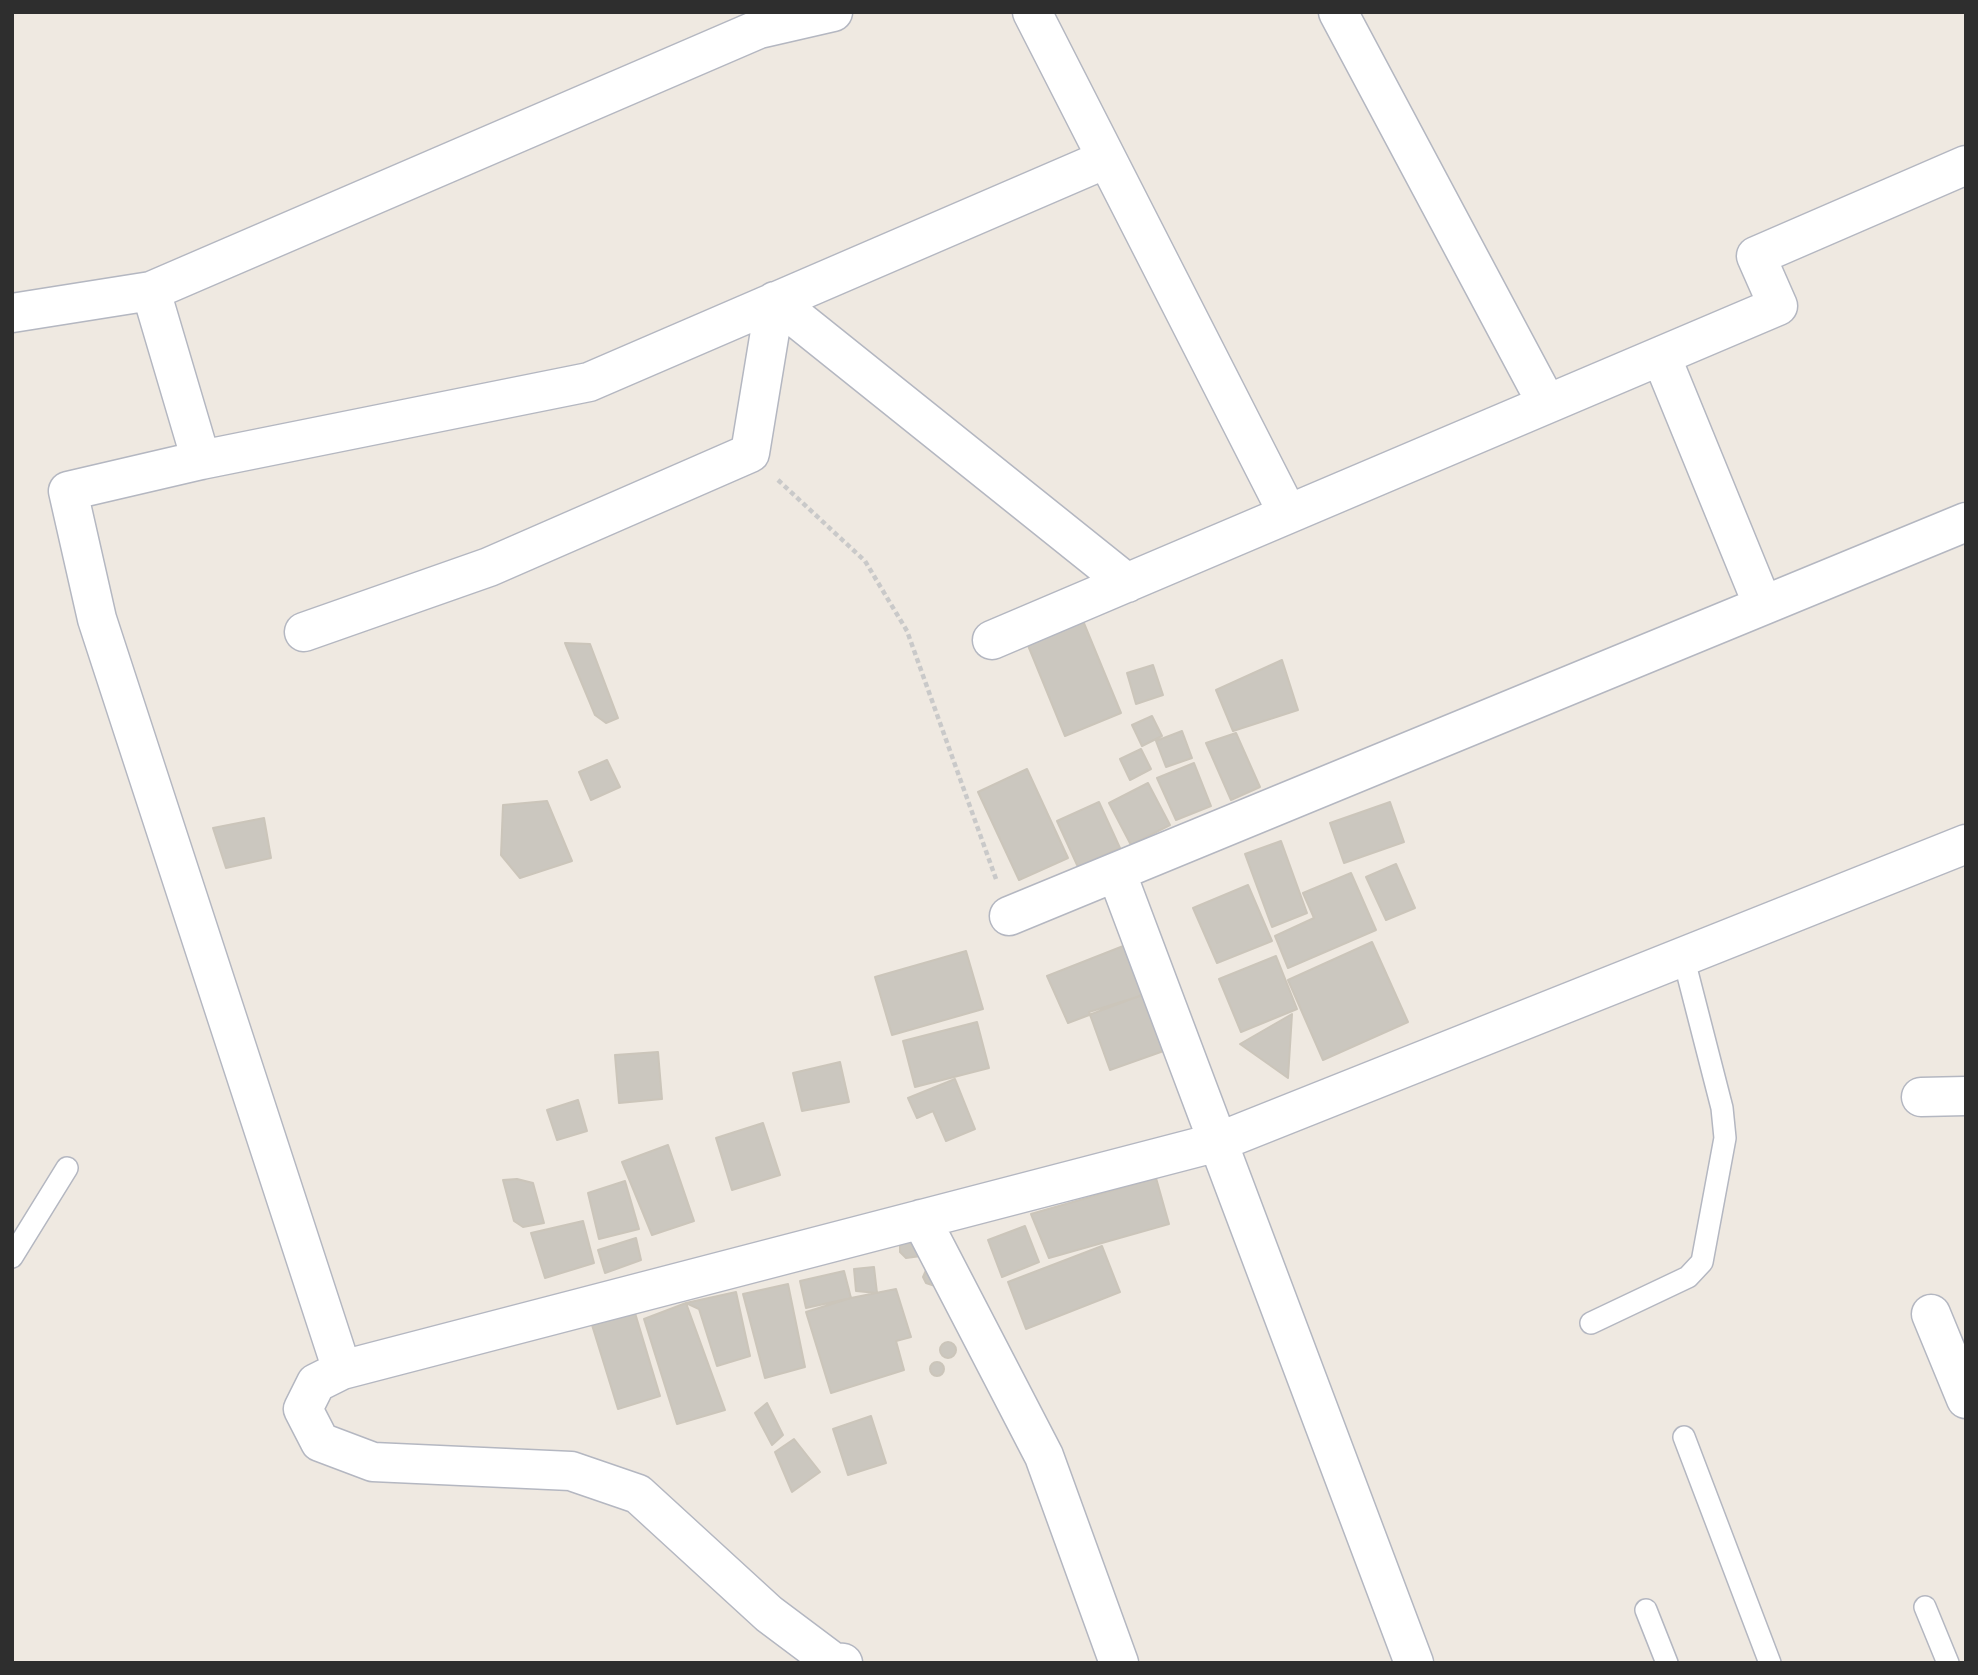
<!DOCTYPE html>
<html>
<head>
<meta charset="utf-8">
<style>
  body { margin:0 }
  #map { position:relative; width:1978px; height:1675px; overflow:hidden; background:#efe9e1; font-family:Montserrat,sans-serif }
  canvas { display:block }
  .frame { position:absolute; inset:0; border:14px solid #2e2e2e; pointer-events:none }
</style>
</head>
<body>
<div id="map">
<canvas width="1978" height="1675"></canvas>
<div class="frame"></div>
</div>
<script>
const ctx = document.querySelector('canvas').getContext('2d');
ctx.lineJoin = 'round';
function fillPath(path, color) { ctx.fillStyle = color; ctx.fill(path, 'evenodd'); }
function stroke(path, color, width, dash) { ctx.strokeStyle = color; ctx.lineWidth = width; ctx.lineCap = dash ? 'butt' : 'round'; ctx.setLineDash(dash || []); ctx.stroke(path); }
const building = new Path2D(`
  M1081,616L1121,713L1065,736L1025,638Z
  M565,643L590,644L618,718L606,723L595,715Z
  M1282,660L1298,710L1233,731L1216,690Z
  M1153,665L1163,695L1136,704L1127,673Z
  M1152,716L1162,736L1142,746L1132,725Z
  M1182,731L1192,758L1166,767L1156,741Z
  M1236,733L1260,787L1231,800L1206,743Z
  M1141,749L1151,769L1130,780L1120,759Z
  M607,760L620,787L591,800L579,772Z
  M1194,763L1211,806L1176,820L1157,778Z
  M1027,769L1068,858L1019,880L978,792Z
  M1148,783L1170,825L1131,845L1109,803Z
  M547,801L572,861L520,878L501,855L503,805Z
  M1099,802L1120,848L1078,867L1057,821Z
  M1390,802L1404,842L1344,863L1330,823Z
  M264,818L271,858L226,868L213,828Z
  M1281,841L1307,913L1272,927L1245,854Z
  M1396,864L1415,908L1386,920L1366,877Z
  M1351,873L1376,930L1288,968L1275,936L1314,918L1303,893Z
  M1248,885L1272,941L1217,963L1193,908Z
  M1136,941L1155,990L1068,1023L1047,976Z
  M1372,942L1408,1022L1323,1060L1288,980Z
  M966,951L983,1009L892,1035L875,977Z
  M1276,956L1297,1009L1241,1032L1219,979Z
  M1153,992L1172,1048L1110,1070L1089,1012Z
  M1292,1014L1288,1078L1240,1044Z
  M977,1022L989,1068L915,1087L903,1041Z
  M658,1052L662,1099L619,1103L615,1055Z
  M840,1062L849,1102L802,1111L793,1073Z
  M955,1079L975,1129L946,1141L933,1111L917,1118L908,1098Z
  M578,1100L587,1131L557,1140L547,1110Z
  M763,1123L780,1175L732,1190L716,1138Z
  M668,1145L694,1221L652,1235L622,1162Z
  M1156,1178L1169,1224L1049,1258L1031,1214Z
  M517,1179L533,1183L544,1223L523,1227L514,1221L503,1180Z
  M625,1181L639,1229L599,1239L588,1193Z
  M583,1221L594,1263L545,1278L531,1233Z
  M1025,1226L1039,1262L1002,1277L988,1240Z
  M636,1238L641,1260L605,1273L598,1250Z
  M920,1238L921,1256L906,1258L900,1252V1244Z
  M1102,1246L1120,1292L1026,1329L1008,1282Z
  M874,1267L877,1293L856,1291L854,1269Z
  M927,1268L935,1286L926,1283L923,1277Z
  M844,1271L851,1298L806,1308L800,1281Z
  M788,1284L805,1367L765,1378L743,1294Z
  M896,1289L911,1337L896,1341L904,1370L831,1393L806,1312L851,1298Z
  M736,1292L750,1356L717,1366L699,1309L686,1303Z
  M686,1303L725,1410L677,1424L644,1319Z
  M635,1313L660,1396L618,1409L592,1325Z
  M940 1350a8 8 0 1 1 16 0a8 8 0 1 1-16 0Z
  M930 1369a7 7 0 1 1 14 0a7 7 0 1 1-14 0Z
  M767,1403L783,1435L772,1445L755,1413Z
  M871,1416L886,1463L848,1475L833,1429Z
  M794,1439L820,1472L792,1492L775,1452Z`);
fillPath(building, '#cbc7bf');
stroke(building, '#cbc5ba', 2);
const lane = new Path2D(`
  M12,1257L67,1168
  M1591,1323L1688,1277L1702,1262L1725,1138L1722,1108L1683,956
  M1684,1437L1770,1663
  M1925,1607L1948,1663
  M1646,1610L1667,1663`);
const street = new Path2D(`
  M1032,12L1288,514
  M1338,12L1547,404
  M151,291L201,460
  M12,313L151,291L759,29L833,12
  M1661,356L1762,603
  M304,632L489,567L750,453L775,301L1127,583
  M992,640L1778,306L1756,256L1966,165
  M1117,874L1414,1663
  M1009,916L1966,522
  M1921,1097L1966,1096
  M921,1219L1044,1456L1119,1663
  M1931,1314L1966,1399
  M342,1370L97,619L68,491L201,460L589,382L1106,159
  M843,1663L833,1662L769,1614L638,1494L571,1471L373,1462L320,1442L303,1409L316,1383L342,1370L1218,1142L1966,844`);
stroke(lane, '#b4b7c1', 24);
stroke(street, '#b4b7c1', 41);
stroke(new Path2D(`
  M778,480L865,561L907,631L996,879`), '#c9c9c9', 4.5, [5, 3.5]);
stroke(lane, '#fff', 21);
stroke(street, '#fff', 38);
</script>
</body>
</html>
